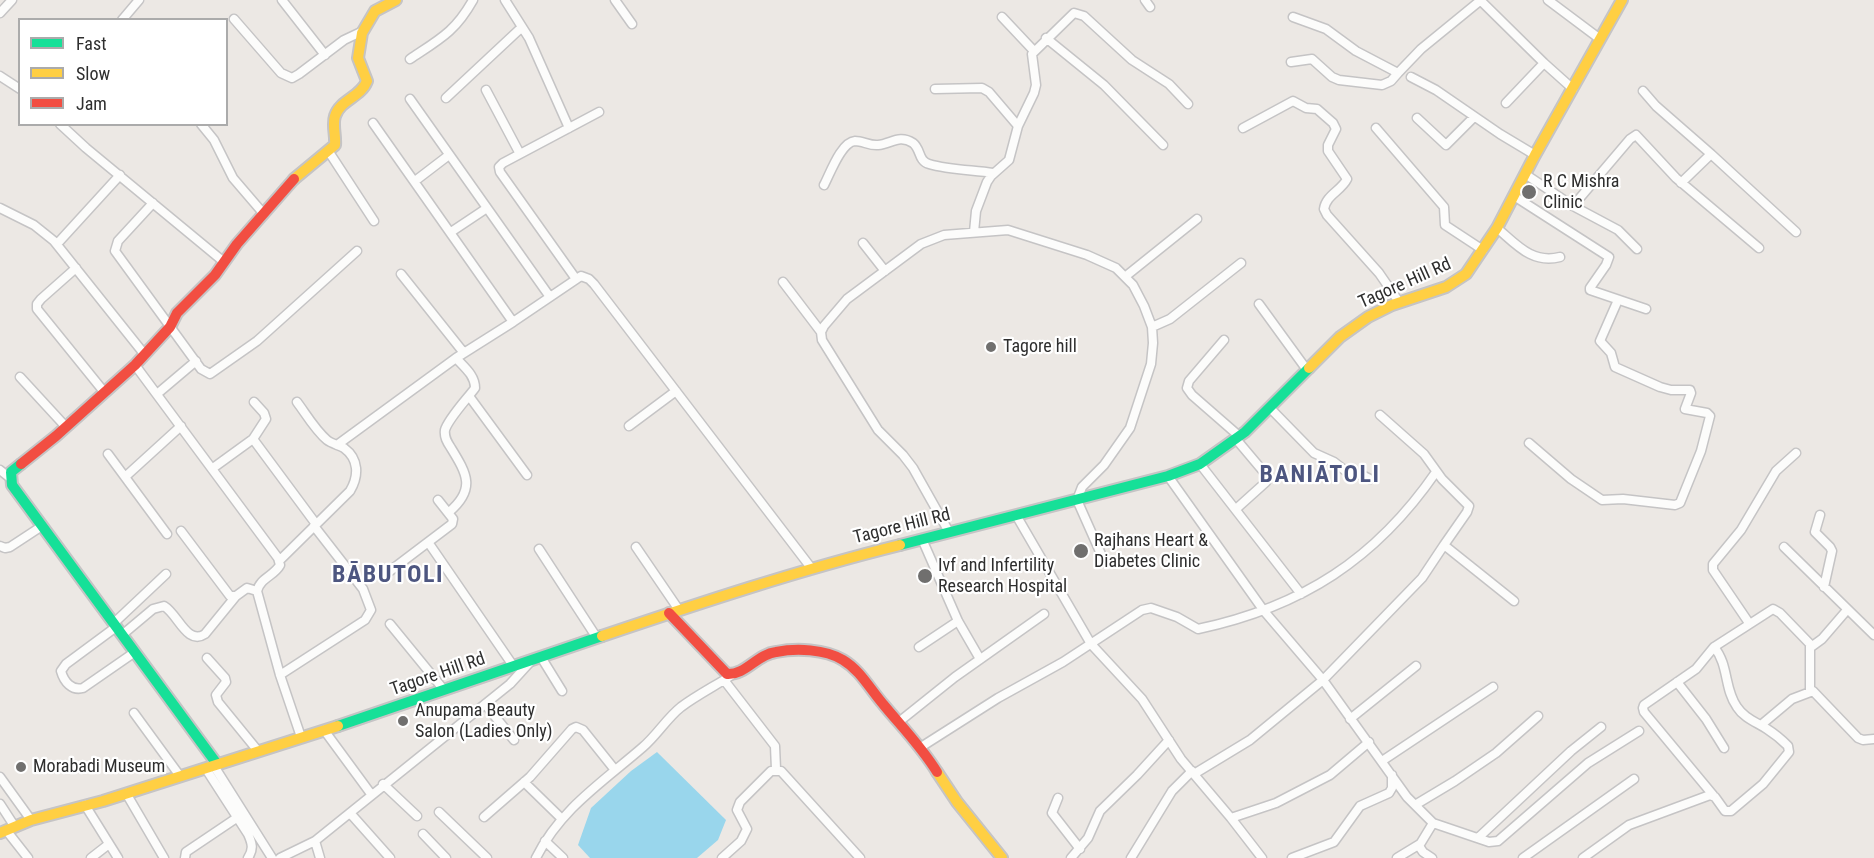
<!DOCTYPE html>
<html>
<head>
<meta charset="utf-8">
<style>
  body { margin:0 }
  #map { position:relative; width:1874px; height:858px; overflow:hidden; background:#ece8e4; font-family:"Roboto Condensed",sans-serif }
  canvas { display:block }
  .legend { position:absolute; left:18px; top:18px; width:210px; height:108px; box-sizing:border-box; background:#fff; border:2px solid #ababab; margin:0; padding:8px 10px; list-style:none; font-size:18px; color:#2e2e2e }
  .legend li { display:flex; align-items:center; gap:12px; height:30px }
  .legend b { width:30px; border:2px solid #ababab }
</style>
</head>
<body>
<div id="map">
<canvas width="1874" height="858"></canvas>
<ul class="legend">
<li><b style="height:8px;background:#16e098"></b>Fast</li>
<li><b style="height:8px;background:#ffcf43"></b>Slow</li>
<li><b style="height:8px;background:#f24e42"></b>Jam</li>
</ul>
</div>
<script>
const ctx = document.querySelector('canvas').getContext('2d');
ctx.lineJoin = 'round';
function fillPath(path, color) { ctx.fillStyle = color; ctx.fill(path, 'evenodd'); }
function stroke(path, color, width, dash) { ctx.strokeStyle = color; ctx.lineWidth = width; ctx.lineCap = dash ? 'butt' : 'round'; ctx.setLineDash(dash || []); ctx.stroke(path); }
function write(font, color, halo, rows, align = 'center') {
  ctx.font = font + ' "Roboto Condensed",sans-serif'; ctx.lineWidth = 4.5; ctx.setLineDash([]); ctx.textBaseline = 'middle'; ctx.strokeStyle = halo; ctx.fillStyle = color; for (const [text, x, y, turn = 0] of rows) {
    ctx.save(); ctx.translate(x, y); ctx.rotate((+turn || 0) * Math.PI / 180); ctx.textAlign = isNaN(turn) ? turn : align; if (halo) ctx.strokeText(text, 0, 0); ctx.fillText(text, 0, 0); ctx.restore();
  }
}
fillPath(new Path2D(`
  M657,752L726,820L718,840L697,858H590L578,845L591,808L631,771Z`), '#99d6ec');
const street = new Path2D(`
  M282,0L325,55
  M505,0L529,38L569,128
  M615,0L632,24
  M1145,0L1150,7
  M1480,0L1544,63L1573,89
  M1548,0L1600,39
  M0,13L12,0
  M1002,17L1034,51
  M1293,17L1326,29L1356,51L1398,73L1421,49L1481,0
  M234,19L281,73L292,78L299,74L344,40L363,31
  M122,20L139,0
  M1046,38L1104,85L1163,145
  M410,59C440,39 455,32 473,0
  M1291,62L1312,59L1332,77L1339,80L1382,85L1391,81L1398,73
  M0,76L20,89
  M1411,77L1436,90L1500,134L1535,155
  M935,89L982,88L989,92L1018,126
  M486,90L520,154
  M1643,91L1656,106L1711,154
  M446,98L522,27
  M410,99L550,297
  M1506,103L1544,63
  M1417,118L1446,145L1474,117
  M373,123L513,322L581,276L589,279L594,284L812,569
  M60,124L86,148L224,262
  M201,124L214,140L233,178L263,213
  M1243,128L1293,101L1306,108L1317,109L1333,123L1336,129L1328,145V151L1347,179C1341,191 1326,195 1324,209L1327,215L1379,273L1399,302
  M1376,128L1444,207L1445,225L1483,250
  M329,152L374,221
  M1525,174L1573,206L1618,230L1637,249
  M415,181L449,155
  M1681,183L1711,154L1796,232
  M824,185C830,174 841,142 855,141C863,141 870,146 878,145C891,144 899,134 913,143C921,149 918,161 929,164C949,170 973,170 993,173
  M1514,196L1609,257L1606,265L1590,288V290L1646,309
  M153,203L118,241L115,251L201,369L210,374L257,341L357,251
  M1573,206L1630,139L1636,135L1676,178L1759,248
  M0,208L34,225L54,241L145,355
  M1497,228C1517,245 1532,264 1560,257
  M451,232L487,208
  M974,232L976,211L987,182L991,176L1009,160L1018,126L1034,93L1036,85L1032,54L1074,13L1084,16L1132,60L1169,84L1188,104
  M863,243L885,271
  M57,244L120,175
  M76,268L41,299L37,304V309L105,393
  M401,274L464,353
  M1126,276L1197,219
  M576,279L500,172L499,167L503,163L599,112
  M783,282L821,332
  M1259,304L1307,370
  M1152,327L1170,319L1241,263
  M1224,340L1189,381L1187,388L1192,395L1239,436
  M135,365L278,558L280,565C274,576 260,578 257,591L280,675L301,737
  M20,377L66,427
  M157,394L196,361
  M469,396L527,475
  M1270,408L1314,453L1334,462L1347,472L1362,475L1370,479
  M1380,415L1424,454L1442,479L1469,506L1467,512L1444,545
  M629,426L676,391
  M253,439L266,419L264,413L254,402
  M1236,439L1268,477L1266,482L1236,509
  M1529,443L1571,479L1602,500L1623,499L1675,505L1680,503L1701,451L1710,416L1707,413L1685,409L1691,393L1690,390H1671L1660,387L1615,367L1611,353L1600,341L1618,300
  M337,445L456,358L513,322
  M108,454L167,534
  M1200,464L1301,594
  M213,468L253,439L316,524
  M0,470L10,478
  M1168,476L1264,611L1323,680L1407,797L1433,823L1489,842L1498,841L1588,763L1639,731
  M125,477L181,426
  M449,512C476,489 467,474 451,448C447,442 444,437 445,430C448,419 467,399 475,388C475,375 464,367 456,358
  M1016,515L1091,644L1142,699L1181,759L1231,818L1276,803L1330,775L1369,742
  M1820,515L1815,532L1830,547L1832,551L1824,587
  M181,531L230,596H236L247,588L257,591
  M949,532L913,468L903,455L878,430L822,340L821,332L824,326L847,299L921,244L944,235L1008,230L1087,255L1116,268L1133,285L1144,306L1152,327L1153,343L1151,364L1130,428L1104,465L1082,487L1077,500L1105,563
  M922,539L958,621L980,659
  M428,542L514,667
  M0,546L5,548L10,547L42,526
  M636,547L679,610
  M1784,547L1874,635
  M539,549L597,638
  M279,561L350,491C359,476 359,459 344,448C339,445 332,444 327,440C315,430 306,414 297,402
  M386,574L452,524L453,519L438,500
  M114,623L166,574
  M1749,623L1713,570V564L1741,530L1776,471L1796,453
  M390,624L444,690
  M116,627L66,664L61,671C64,682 72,691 83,688L135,652
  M122,635L153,609L164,606C178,614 187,646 205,634L236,596
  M919,647L958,621
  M1811,647L1822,639L1847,610
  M541,657L562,691
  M207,658L225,678L226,682L216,695L218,702L258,751
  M280,675L365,620L371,610L363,589L314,526
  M724,680L775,746L776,769
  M1677,682L1706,719L1724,748
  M485,704L514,740
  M134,713L180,776
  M1350,719L1416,666
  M900,721L955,677L1044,614
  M1761,725L1792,699L1813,691L1858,738L1863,740L1874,739
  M324,730L371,794
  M921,747L998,698L1063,662L1142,610L1151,608L1177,617L1198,629C1302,607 1376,559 1436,472
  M1382,761L1493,687
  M214,766L272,858
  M206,769L248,834C252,843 254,849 248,858
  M1194,774L1250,740L1323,680L1422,578L1444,545L1514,601
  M0,777L31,820
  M524,782L562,819
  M383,784L417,816
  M126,793L164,858
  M1713,795L1644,712L1643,708L1644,705L1696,669L1714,647L1773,609L1780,613L1810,644V691
  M1058,798L1052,813L1080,849
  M0,804L15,827
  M85,805L118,858
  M1415,805L1455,781L1496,753L1538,716
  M439,812L487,858
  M350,813L390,858
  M484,817L530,777L572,729L576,727L583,730L615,770
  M1231,818L1262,858
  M6,830L28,858
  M423,834L446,858
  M1478,838L1571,751L1601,727
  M315,841L510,684L531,661
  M545,841L563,858
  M91,858L109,844
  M185,858L186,852L238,817
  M280,858L315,841L320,858
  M536,858C560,809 604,781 643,747C657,735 667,718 681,707C697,695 715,686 732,675
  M722,858L741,841L747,829L737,810L740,802L771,771H781L860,858
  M1071,858L1088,838L1100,811L1137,775L1169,740
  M1131,858L1172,791L1192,771
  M1292,858L1334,842L1360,806L1389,793L1392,788V775
  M1397,858L1420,844
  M1432,858L1423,852L1419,846L1433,823
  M1523,858L1634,779
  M1583,858L1629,825L1710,795L1715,797L1725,811H1731L1763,784L1789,752L1788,746C1782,740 1775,734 1767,729C1756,722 1744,718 1737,707C1724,689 1729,665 1714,647`);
const fast = new Path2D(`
  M21,464L11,472L12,485L217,764
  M900,545L1168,476L1200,464L1245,432L1309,368
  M338,726L602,636`);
const slow = new Path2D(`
  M294,179L335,145C336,135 332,125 335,116C340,100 361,97 367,81L358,58L362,33L375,11L396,0
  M1309,368L1340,337L1368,317L1392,305L1446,287L1466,274L1497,228L1535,155L1622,0
  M602,636C700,603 799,570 900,545
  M937,772L957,802L1002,858
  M0,833L31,820L103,801L338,726`);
const jam = new Path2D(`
  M21,464L56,436L135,365L170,327L177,313L215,275L237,244L294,179
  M669,613L727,674C746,675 757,654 776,652C796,648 825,649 843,660C860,670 870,689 883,704C901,726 921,746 937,772`);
stroke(street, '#c5c4c5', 11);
stroke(fast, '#c5c4c5', 14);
stroke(slow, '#c5c4c5', 14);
stroke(jam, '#c5c4c5', 14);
stroke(street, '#fcfcfb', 8);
stroke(fast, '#16e098', 10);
stroke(slow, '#ffcf43', 10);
stroke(jam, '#f24e42', 10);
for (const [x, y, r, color] of [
  [1529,192,8,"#706f6e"],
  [991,347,6,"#706f6e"],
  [1081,551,8,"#706f6e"],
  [925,576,8,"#706f6e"],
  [403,721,6,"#706f6e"],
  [21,767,6,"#706f6e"]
]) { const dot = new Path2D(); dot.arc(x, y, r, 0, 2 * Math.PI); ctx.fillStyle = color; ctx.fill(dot); stroke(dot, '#fff', 2); }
write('18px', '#2e2e2e', '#fff', [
  ["R C Mishra",1543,182],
  ["Clinic",1543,203],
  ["Tagore hill",1003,347],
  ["Rajhans Heart &",1094,541],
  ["Diabetes Clinic",1094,562],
  ["Ivf and Infertility",938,566],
  ["Research Hospital",938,587],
  ["Anupama Beauty",415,711],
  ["Salon (Ladies Only)",415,732],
  ["Morabadi Museum",33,767]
], 'left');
write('18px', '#2e2e2e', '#fff', [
  ["Tagore Hill Rd",1405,284,-24],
  ["Tagore Hill Rd",902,527,-14],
  ["Tagore Hill Rd",438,675,-19]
]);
ctx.letterSpacing = '1.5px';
write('bold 24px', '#4d5680', '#fff', [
  ["BANIĀTOLI",1320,476],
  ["BĀBUTOLI",388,576]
]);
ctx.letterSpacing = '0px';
</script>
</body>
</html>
